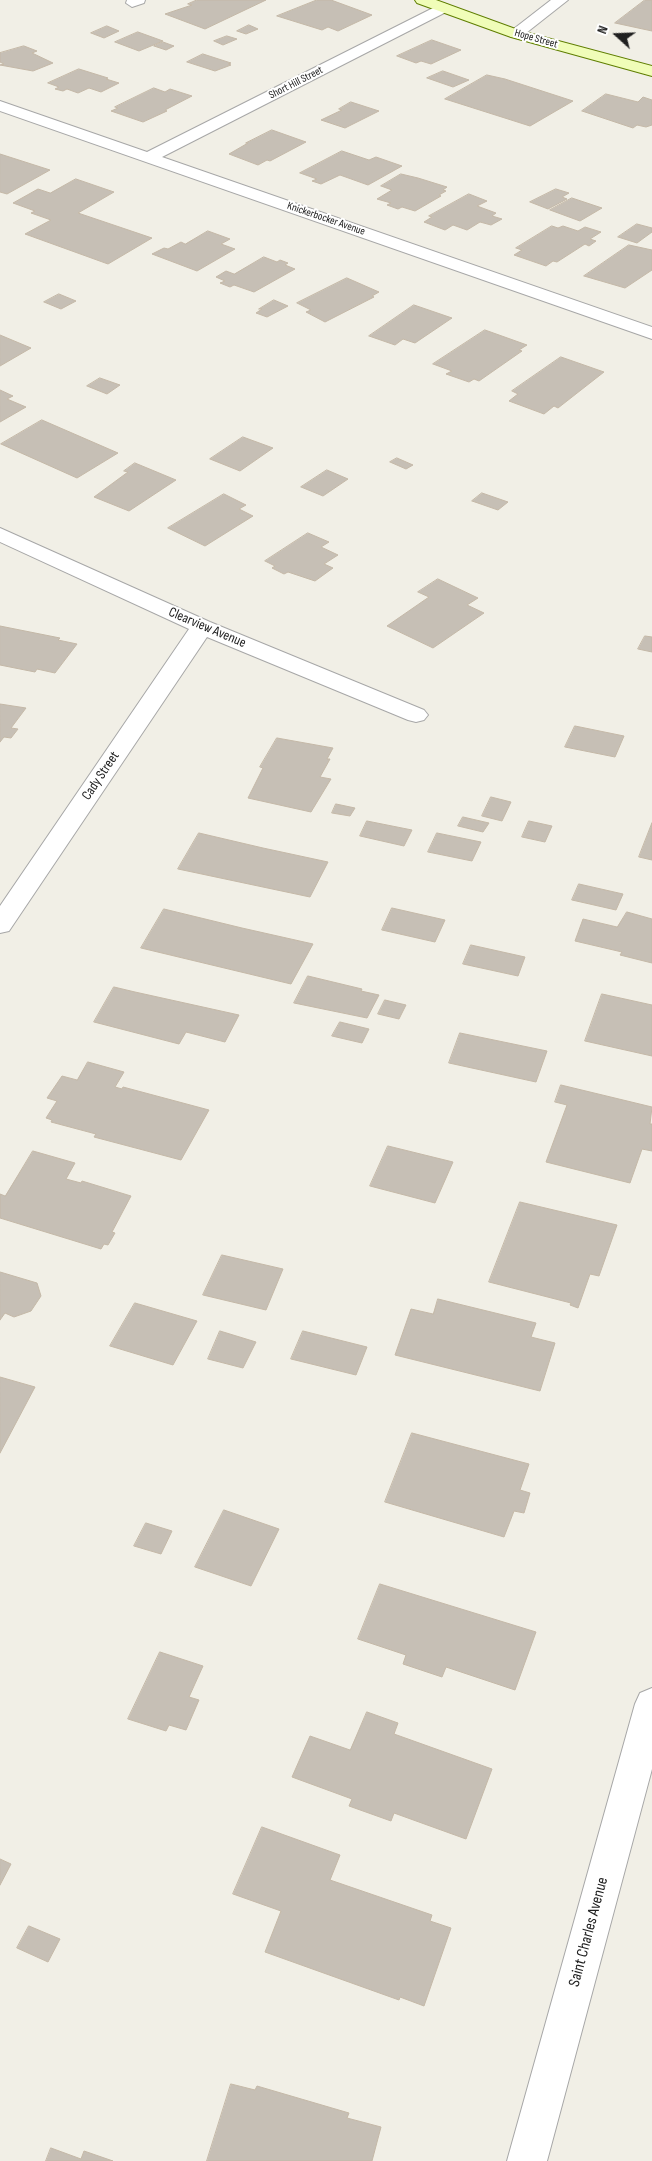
<!DOCTYPE html>
<html>
<head>
<meta charset="utf-8">
<style>
  body { margin:0 }
  #map { position:relative; width:652px; height:2161px; overflow:hidden; background:#f1efe6; font-family:"Sofia Sans Condensed",sans-serif }
  canvas { display:block }
  .north { position:absolute; left:592px; top:10px; width:50px; height:50px; -webkit-text-stroke:4px #fff; paint-order:stroke; rotate:290deg; font-size:14px; font-weight:700; line-height:20px; text-align:center; color:#202020 }
  .north::after { content:''; display:block; margin:auto; width:18px; height:22px; background:#202020; clip-path:polygon(50% 0,100% 100%,50% 72%,0 100%) }
</style>
</head>
<body>
<div id="map">
<canvas width="652" height="2161"></canvas>
<div class="north">N</div>
</div>
<script>
const ctx = document.querySelector('canvas').getContext('2d');
ctx.lineJoin = 'round';
function fillPath(path, color) { ctx.fillStyle = color; ctx.fill(path, 'evenodd'); }
function stroke(path, color, width, dash) { ctx.strokeStyle = color; ctx.lineWidth = width; ctx.lineCap = dash ? 'butt' : 'round'; ctx.setLineDash(dash || []); ctx.stroke(path); }
function write(font, color, halo, rows, align = 'center') {
  ctx.font = font + ' "Sofia Sans Condensed",sans-serif'; ctx.lineWidth = 4; ctx.setLineDash([]); ctx.textBaseline = 'middle'; ctx.strokeStyle = halo; ctx.fillStyle = color; for (const [text, x, y, turn = 0] of rows) {
    ctx.save(); ctx.translate(x, y); ctx.rotate((+turn || 0) * Math.PI / 180); ctx.textAlign = isNaN(turn) ? turn : align; if (halo) ctx.strokeText(text, 0, 0); ctx.fillText(text, 0, 0); ctx.restore();
  }
}
const building = new Path2D(`
  M197,0H266L205,29L165,14L192,5L188,4Z
  M317,0H331L372,15L338,31L328,27L322,30L277,16Z
  M645,0H652V31L615,23Z
  M249,25L258,29L246,34L237,31Z
  M107,26L119,31L104,38L91,33Z
  M138,32L163,41L139,51L115,42Z
  M227,36L237,39L223,45L214,41Z
  M432,40L461,50L431,64L421,61L416,63L397,56Z
  M163,42L174,46L166,50L154,46Z
  M24,46L37,51L32,53L53,63L33,71L0,65L4,64L0,62V53Z
  M203,54L231,63L228,64L231,65L215,71L187,62Z
  M79,69L108,78L106,79L119,83L101,92L89,88L78,93L67,89L63,91L55,89L59,87L48,83Z
  M443,71L469,80L453,87L427,78Z
  M487,75L505,79L573,101L530,126L445,99Z
  M154,88L165,92L170,89L192,96L165,110L167,111L143,122L111,111L118,108L115,107Z
  M606,94L638,102L643,97L652,100V125L646,127L637,125L633,128L582,111Z
  M351,102L379,111L345,128L321,120L342,110L339,109Z
  M272,130L306,142L270,161L267,160L258,165L229,154L248,143H246Z
  M342,151L369,160L376,157L402,166L368,185L340,175L321,184L312,181L317,179L300,173Z
  M0,154L50,170L7,194L0,192Z
  M401,174L418,178L447,187L443,190L446,191L439,195L441,196L415,211L402,207L398,209L387,205L391,203L377,199L392,190L381,186Z
  M76,179L114,192L78,213L152,238L108,264L25,234L51,220L31,213L35,211L13,203L38,189L50,193Z
  M556,189L569,193L562,197L567,199L548,209L530,202Z
  M469,194L487,201L477,206L496,213L492,216L502,219L491,225L480,222L467,230L453,225L445,230L424,222L432,217L429,216Z
  M572,198L602,208L580,221L550,210Z
  M637,224L652,228V232L637,243L618,237Z
  M552,226L558,228L563,226L578,231L585,227L601,232L590,239L596,241L589,246L585,244L557,262L553,261L546,266L514,255L522,250L516,248Z
  M208,231L230,239L221,244L235,249L197,271L152,254L164,248L168,249L181,242L185,244Z
  M629,245L652,250V270L625,288L584,276Z
  M264,257L277,262L280,260L288,263L285,265L295,269L254,292L234,285L230,287L220,283L225,281L216,277L226,271L234,274Z
  M347,278L379,292L372,296L374,297L325,322L306,312L311,310L297,303Z
  M59,294L76,301L61,309L44,302Z
  M274,300L288,306L267,317L256,313L262,309H259Z
  M414,305L452,318L415,343L403,339L395,345L369,336Z
  M485,330L527,345L519,350L522,351L479,381L474,379L469,382L446,374L452,371L433,364Z
  M0,335L31,348L0,366Z
  M561,357L604,372L558,408L554,406L544,414L509,401L518,394L512,391Z
  M100,378L120,385L107,394L87,386Z
  M0,390L13,396L7,399L26,407L0,422Z
  M42,420L118,453L77,478L1,444Z
  M243,437L273,448L240,471L210,459Z
  M397,458L413,465L406,469L390,462Z
  M135,463L176,480L129,511L94,497L128,472L124,471Z
  M327,470L348,479L323,496L301,487Z
  M482,493L508,502L498,510L472,501Z
  M224,494L246,505L239,509L253,516L205,546L168,528Z
  M308,533L329,542L321,547L338,555L324,564L333,568L315,581L288,572L284,574L272,568L275,566L265,561Z
  M438,579L478,598L467,605L484,613L433,648L387,626L429,597L418,592Z
  M0,626L60,638L58,640L77,644L55,673L37,669L35,672L0,665Z
  M645,636L652,637V652L638,649Z
  M0,704L26,708L11,728L18,729L11,738L4,737L0,742Z
  M575,726L624,736L615,757L565,747Z
  M277,738L333,748L327,759H330L320,777L331,779L311,812L248,798L263,768L260,767Z
  M491,797L511,802L502,821L482,816Z
  M336,804L355,808L350,816L332,813Z
  M463,817L489,823L483,832L458,826Z
  M367,821L412,830L404,846L360,836Z
  M529,821L552,826L545,842L522,837Z
  M652,823V860L639,857Z
  M199,833L263,848L328,862L310,897L178,869Z
  M437,833L481,842L472,861L428,852Z
  M579,884L623,894L616,910L572,900Z
  M392,908L445,920L435,942L382,930Z
  M164,909L242,928L313,944L291,984L141,948Z
  M627,912L652,919V963L620,955L622,952L575,941L583,919L617,927Z
  M471,945L525,957L518,976L463,964Z
  M308,976L362,989L361,991L379,995L367,1018L294,1003Z
  M114,987L135,992L239,1015L225,1042L186,1032L179,1044L94,1022Z
  M602,994L652,1005V1056L585,1041Z
  M385,1000L406,1005L399,1019L378,1014Z
  M340,1022L369,1029L362,1043L332,1036Z
  M460,1033L547,1051L536,1082L449,1063Z
  M88,1062L124,1072L115,1087L122,1089L123,1087L209,1110L181,1160L94,1137L96,1134L51,1122L52,1120L46,1118L57,1101L47,1098L62,1076L77,1080Z
  M561,1085L652,1107L650,1124H652V1151L642,1149L630,1183L546,1162L567,1105L555,1102Z
  M388,1146L453,1162L435,1203L370,1186Z
  M33,1151L75,1163L66,1179L81,1183L82,1181L131,1196L112,1232L115,1233L108,1245L104,1244L101,1249L0,1218V1194L5,1196Z
  M520,1202L617,1225L599,1276L590,1274L578,1308L570,1305L571,1303L489,1282Z
  M222,1255L283,1269L266,1310L203,1295Z
  M0,1272L37,1283L41,1296L31,1311L14,1317L5,1313L0,1320Z
  M438,1299L536,1323L531,1337L555,1343L540,1391L395,1355L411,1309L433,1314Z
  M135,1303L197,1321L173,1365L110,1346Z
  M220,1331L256,1342L243,1368L208,1359Z
  M303,1331L367,1347L356,1375L291,1359Z
  M0,1377L35,1387L0,1453Z
  M412,1433L529,1464L520,1490L530,1493L524,1513L514,1511L504,1537L385,1502Z
  M224,1510L279,1529L251,1586L195,1567Z
  M146,1523L172,1531L161,1554L134,1546Z
  M380,1584L536,1632L515,1690L446,1667L442,1677L403,1664L406,1655L358,1639Z
  M160,1652L203,1666L189,1697L199,1700L186,1730L169,1725L166,1731L128,1719Z
  M367,1712L398,1723L394,1734L492,1769L466,1839L394,1813L391,1821L349,1806L352,1799L292,1777L310,1736L350,1750Z
  M262,1827L340,1855L330,1880L432,1915L430,1921L451,1928L424,2006L400,1997L399,2000L265,1952L281,1911L233,1894Z
  M0,1859L11,1864L0,1885Z
  M29,1926L60,1939L48,1962L17,1948Z
  M231,2084L255,2090L257,2086L349,2113L347,2118L381,2127L372,2161H207Z
  M51,2148L81,2159L84,2151L113,2161H46Z`);
fillPath(building, '#c6bfb5');
stroke(building, '#c4b8a7', 1);
const lane = new Path2D(`
  M127,0H145L144,3L132,7L126,3Z`);
const street = new Path2D(`
  M551,0H568L521,37H511L508,34L511,31Z
  M443,3L448,5L451,8L448,11L162,157L652,327V339L0,111V101L147,152Z
  M0,528L210,622L424,710L428,715L424,720L416,722L408,720L207,637L9,931L0,933V906L189,629L0,542Z
  M652,1688V1769L547,2161H507L635,1704L640,1693Z`);
const secondary = new Path2D(`
  M415,0H436L521,31L652,66V76L511,37L417,3Z`);
stroke(lane, '#a7a7a7', 2);
stroke(street, '#a7a7a7', 2);
stroke(secondary, '#5f7e00', 2);
fillPath(lane, '#fff');
fillPath(street, '#fff');
fillPath(secondary, '#f0fdb8');
write('11px', '#202020', '#fff', [
  ["Hope Street",536,39,16],
  ["Short Hill Street",296,83,-27],
  ["Knickerbocker Avenue",326,219,19]
]);
write('14px', '#202020', '#fff', [
  ["Clearview Avenue",207,628,23],
  ["Cady Street",101,776,-56]
]);
write('16px', '#202020', '#fff', [
  ["Saint Charles Avenue",589,1932,-75]
]);
</script>
</body>
</html>
